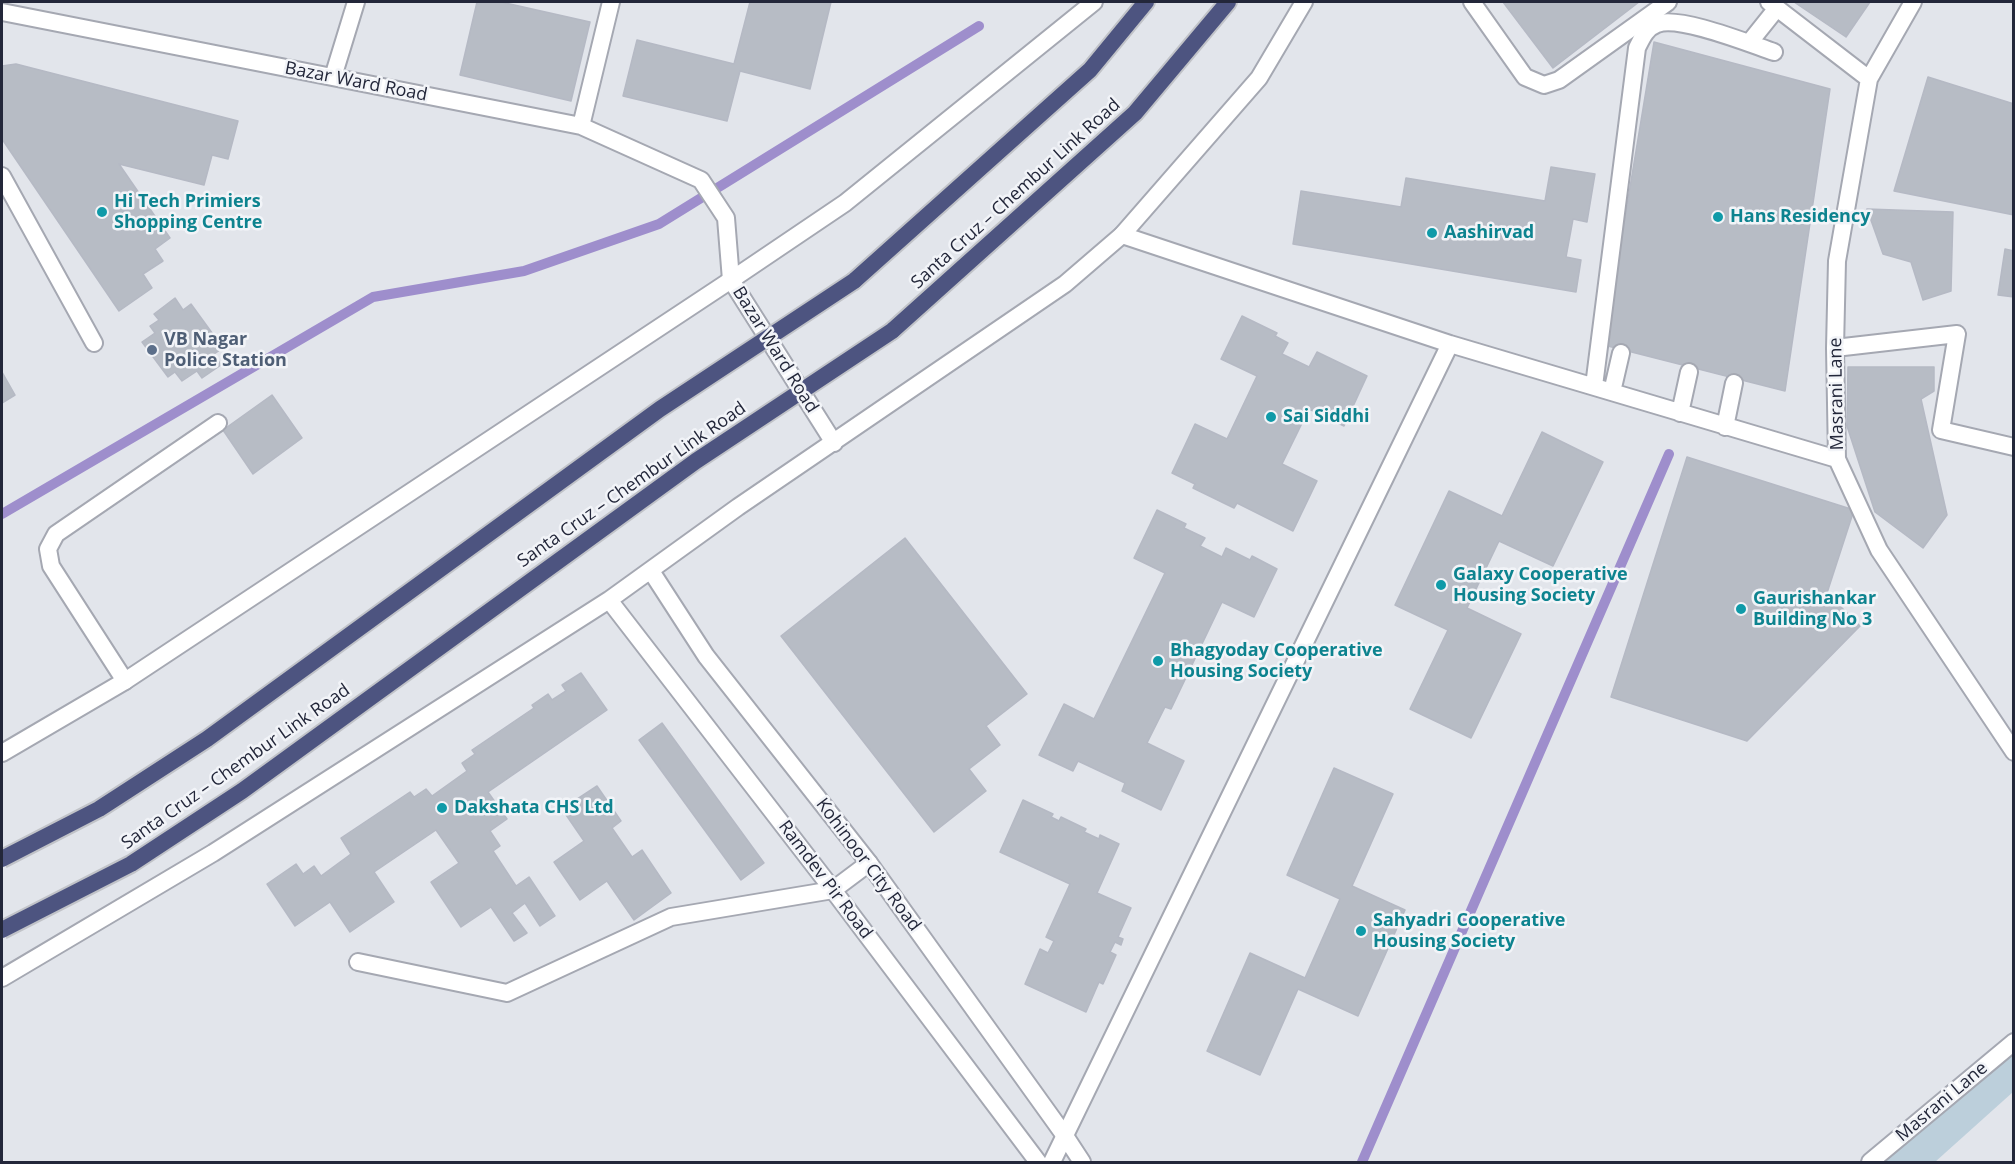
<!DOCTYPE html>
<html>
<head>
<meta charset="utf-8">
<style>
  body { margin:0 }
  #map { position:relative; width:2015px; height:1164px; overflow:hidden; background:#e2e5eb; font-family:"Open Sans",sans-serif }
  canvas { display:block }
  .frame { position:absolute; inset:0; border:3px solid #23273a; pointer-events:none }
</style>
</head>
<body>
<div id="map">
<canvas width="2015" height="1164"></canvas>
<div class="frame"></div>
</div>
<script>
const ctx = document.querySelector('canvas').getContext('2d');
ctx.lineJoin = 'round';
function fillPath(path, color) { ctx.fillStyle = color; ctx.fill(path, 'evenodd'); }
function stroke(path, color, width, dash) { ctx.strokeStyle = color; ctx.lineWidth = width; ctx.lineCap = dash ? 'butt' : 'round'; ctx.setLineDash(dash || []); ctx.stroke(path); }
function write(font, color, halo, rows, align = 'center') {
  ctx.font = font + ' "Open Sans",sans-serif'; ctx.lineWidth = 5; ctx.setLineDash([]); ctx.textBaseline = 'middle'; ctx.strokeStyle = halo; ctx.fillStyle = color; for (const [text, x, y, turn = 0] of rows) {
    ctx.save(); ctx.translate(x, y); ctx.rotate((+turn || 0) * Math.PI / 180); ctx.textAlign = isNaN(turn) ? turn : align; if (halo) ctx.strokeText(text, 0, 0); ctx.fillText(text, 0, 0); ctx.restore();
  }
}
fillPath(new Path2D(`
  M2014,1050L2013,1092L1935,1162H1871Z`), '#bccfdb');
stroke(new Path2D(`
  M2,514L373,297L524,271L659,224L979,26
  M1362,1162L1669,454`), '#9e8ecc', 10);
const building = new Path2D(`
  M477,2H501L590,22L571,101L460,75Z
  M750,2H831L810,89L740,71L727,121L623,96L637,40L734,64Z
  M1503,2H1639L1553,68Z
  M1794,2H1870L1846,37Z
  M1654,42L1830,89L1785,391L1604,345Z
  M16,64L238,121L228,159L212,155L204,185L119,164L170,238L155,249L163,261L143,274L152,288L119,311L2,139V66Z
  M1928,77L2014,104V215L1894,191Z
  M1551,167L1595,174L1587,222L1573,219L1566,257L1581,260L1576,292L1293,244L1301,191L1401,207L1406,178L1545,201Z
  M1867,209L1953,212L1951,291L1923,300L1911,262L1883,254Z
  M2005,249L2014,251V297L1998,295Z
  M175,298L183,310L191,304L223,348L214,354L221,365L202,378L197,371L182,381L175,372L168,377L142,342L155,333L150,326L159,320L154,314Z
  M1242,316L1277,333L1275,336L1288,343L1282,354L1309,367L1317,352L1367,376L1344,426L1309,409L1282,464L1317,481L1293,531L1237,503L1234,508L1193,488L1195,484L1172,473L1195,424L1227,439L1257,376L1221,359Z
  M1848,367H1934V391L1921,399L1947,515L1923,548L1875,512L1847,426Z
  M2,372L15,395L2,403Z
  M272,395L302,438L253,474L223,430Z
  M1542,432L1603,462L1553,566L1499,541L1467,608L1521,634L1471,738L1410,709L1448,630L1395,605L1449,491L1502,516Z
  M1687,457L1854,510L1827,593L1860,626L1747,741L1611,697Z
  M1157,510L1186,524L1184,528L1205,538L1200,546L1222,557L1226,548L1250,560L1252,556L1277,569L1254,617L1222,602L1171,709L1165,707L1147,743L1184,761L1161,810L1122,791L1125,783L1078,761L1073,771L1039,755L1064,704L1094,719L1165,573L1134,558Z
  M905,538L1027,694L986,726L1000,745L969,769L986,791L934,832L781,636Z
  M581,673L607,710L488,792L507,819L490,831L500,846L493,851L516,886L529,877L555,916L540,926L525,903L512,913L527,933L514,941L491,907L461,927L431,882L459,863L436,830L374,872L394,902L350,932L330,902L295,926L267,884L296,864L303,874L314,866L321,876L351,854L341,838L410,792L414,797L426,789L432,796L467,771L462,763L475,754L472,750L534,708L532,705L548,694L552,700L566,691L562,685Z
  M662,723L764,863L741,880L639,740Z
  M1334,768L1393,794L1352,886L1405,910L1358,1016L1298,989L1260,1075L1207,1051L1250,953L1305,978L1340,899L1287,875Z
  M597,786L621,821L612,828L632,857L642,850L671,893L634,920L607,881L580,900L554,862L584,841L562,809Z
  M1023,800L1053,814L1051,817L1059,821L1061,817L1086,829L1084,832L1099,839L1100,835L1119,844L1097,893L1131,908L1118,937L1123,939L1121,945L1115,942L1110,952L1116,955L1103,984L1099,982L1086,1012L1025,984L1040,949L1048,953L1054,941L1046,937L1070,884L1000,852Z`);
fillPath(building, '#b7bcc5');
stroke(building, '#b5b9c4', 1.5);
const service = new Path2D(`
  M1472,2L1525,77L1544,85L1559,80L1668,2
  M125,681L51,566L48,549L56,534L218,423`);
const minor = new Path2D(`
  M1769,2L1869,79
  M1913,2L1869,79L1837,261L1835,348L1837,459L1879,550L2014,752
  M2,12L581,126L701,180L726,218L731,280L834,443
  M1749,43L1777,8
  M333,77L356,2
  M581,126L611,2
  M2,176L94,343
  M1122,235L1450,344L1837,459
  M1835,348L1957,334L1941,430L2014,447
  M1594,386L1637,48C1642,38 1646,28 1657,24C1679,15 1750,44 1774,52
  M1612,392L1621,353
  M1680,413L1689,372
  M1725,427L1734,383
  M358,962L507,993L671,917L833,890L869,863
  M1052,1162L1450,344
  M1870,1162L2014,1042`);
const tertiary = new Path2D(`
  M651,571L706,656L869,863L1065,1136L1082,1162
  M609,600L833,890L1038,1162
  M2,753L125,681L731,280L845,203L1094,2
  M2,978L213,853L609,600L738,507L1065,284L1122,235L1259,78L1304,2`);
const trunk = new Path2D(`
  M854,281L1090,70L1146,2
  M892,331L1135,113L1228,2`);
stroke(service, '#a5a8b2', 20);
stroke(minor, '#a5a8b2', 20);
stroke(tertiary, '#a5a8b2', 20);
stroke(trunk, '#c1c3c8', 20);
stroke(service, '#fff', 16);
stroke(minor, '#fff', 16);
stroke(tertiary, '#fff', 16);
stroke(trunk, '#4d5480', 16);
const trunkBridge = new Path2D(`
  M2,859L99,809L207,739L660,409L854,281
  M2,930L131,864L242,791L696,461L892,331`);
stroke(trunkBridge, '#c1c3c8', 20, []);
stroke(trunkBridge, '#4d5480', 16);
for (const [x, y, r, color] of [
  [102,212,6,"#0f9aa8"],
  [1718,217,6,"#0f9aa8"],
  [1432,233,6,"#0f9aa8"],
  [152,350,6,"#5c6f8a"],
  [1271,417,6,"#0f9aa8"],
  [1441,585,6,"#0f9aa8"],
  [1741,609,6,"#0f9aa8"],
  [1158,661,6,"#0f9aa8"],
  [442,808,6,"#0f9aa8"],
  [1361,931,6,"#0f9aa8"]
]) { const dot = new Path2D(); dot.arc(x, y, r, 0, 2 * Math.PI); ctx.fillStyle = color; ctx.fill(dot); stroke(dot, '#f2f4f8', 2); }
write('18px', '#23273a', '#f2f4f8', [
  ["Bazar Ward Road",356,82,11],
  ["Santa Cruz – Chembur Link Road",1016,194,-42],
  ["Bazar Ward Road",775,350,58],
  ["Masrani Lane",1837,394,-91],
  ["Santa Cruz – Chembur Link Road",632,485,-35],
  ["Santa Cruz – Chembur Link Road",236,767,-35],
  ["Kohinoor City Road",868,865,53],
  ["Ramdev Pir Road",825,880,53],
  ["Masrani Lane",1942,1102,-40]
]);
write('bold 18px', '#0d838f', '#f2f4f8', [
  ["Hi Tech Primiers",114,202],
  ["Shopping Centre",114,223],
  ["Hans Residency",1730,217],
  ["Aashirvad",1444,233],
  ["Sai Siddhi",1283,417],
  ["Galaxy Cooperative",1453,575],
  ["Housing Society",1453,596],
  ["Gaurishankar",1753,599],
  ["Building No 3",1753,620],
  ["Bhagyoday Cooperative",1170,651],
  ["Housing Society",1170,672],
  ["Dakshata CHS Ltd",454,808],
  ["Sahyadri Cooperative",1373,921],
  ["Housing Society",1373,942]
], 'left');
write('bold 18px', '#4e5e75', '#f2f4f8', [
  ["VB Nagar",164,340],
  ["Police Station",164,361]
], 'left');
</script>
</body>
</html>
